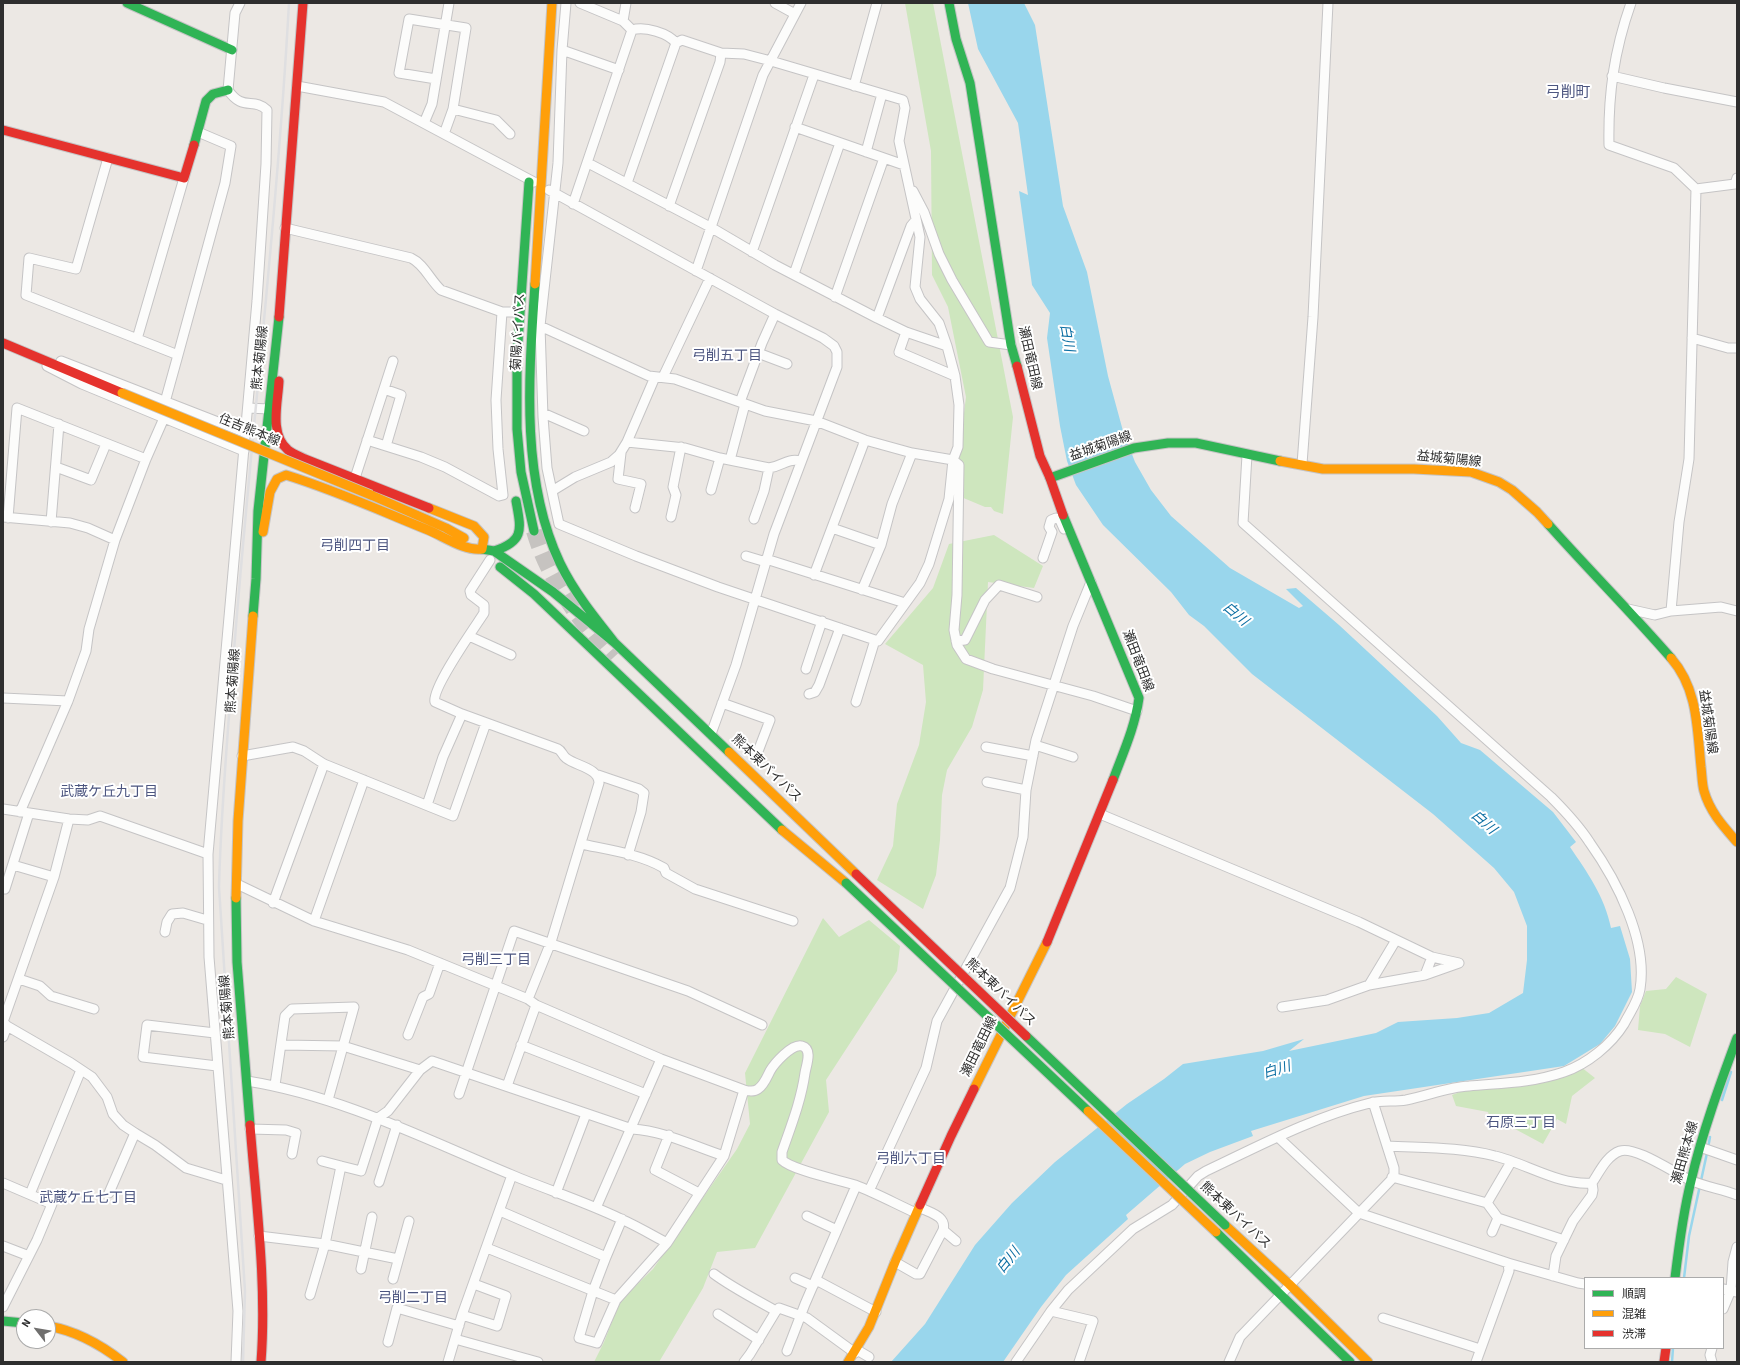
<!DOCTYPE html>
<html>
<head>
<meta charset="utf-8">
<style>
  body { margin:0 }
  #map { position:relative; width:1740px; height:1365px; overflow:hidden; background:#ece8e4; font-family:"Source Sans 3","Noto Sans JP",sans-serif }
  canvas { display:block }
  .frame { position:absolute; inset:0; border:4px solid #2e2e2e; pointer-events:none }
  .legend { position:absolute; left:1584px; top:1277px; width:140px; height:72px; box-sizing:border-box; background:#fff; border:1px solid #ababab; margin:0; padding:5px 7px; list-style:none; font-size:12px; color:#2e2e2e }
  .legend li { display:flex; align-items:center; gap:8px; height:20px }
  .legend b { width:20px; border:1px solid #ababab }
  .north { position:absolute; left:16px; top:1309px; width:40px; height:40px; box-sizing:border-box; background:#fff; border:1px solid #ababab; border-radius:50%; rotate:301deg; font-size:11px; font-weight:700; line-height:16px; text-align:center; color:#2e2e2e }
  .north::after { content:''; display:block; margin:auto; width:14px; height:18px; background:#706f6e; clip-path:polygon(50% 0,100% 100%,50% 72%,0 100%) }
</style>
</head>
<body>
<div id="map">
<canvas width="1740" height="1365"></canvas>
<div class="frame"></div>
<ul class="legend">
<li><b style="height:5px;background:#30b455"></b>順調</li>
<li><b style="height:5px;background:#ff9f0a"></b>混雑</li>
<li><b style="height:5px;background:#e5322d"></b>渋滞</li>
</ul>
<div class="north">N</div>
</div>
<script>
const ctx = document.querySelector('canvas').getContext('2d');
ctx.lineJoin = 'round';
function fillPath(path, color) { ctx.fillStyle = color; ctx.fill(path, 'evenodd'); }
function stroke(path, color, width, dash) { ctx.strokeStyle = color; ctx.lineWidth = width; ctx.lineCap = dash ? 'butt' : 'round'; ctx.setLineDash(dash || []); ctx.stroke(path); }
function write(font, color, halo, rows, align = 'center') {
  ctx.font = font + ' "Source Sans 3","Noto Sans JP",sans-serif'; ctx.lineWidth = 4; ctx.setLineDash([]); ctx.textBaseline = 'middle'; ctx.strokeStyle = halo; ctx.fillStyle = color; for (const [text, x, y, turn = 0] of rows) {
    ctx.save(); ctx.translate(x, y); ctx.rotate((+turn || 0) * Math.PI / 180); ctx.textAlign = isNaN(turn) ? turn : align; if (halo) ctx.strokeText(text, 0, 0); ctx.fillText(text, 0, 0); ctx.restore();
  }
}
fillPath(new Path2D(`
  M905,3H933L1013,417L1003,514L994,511L991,507H985L954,494L966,397L948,307L932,275L931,151Z
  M994,535L1043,566L1034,588L988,582L983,690L972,727L947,770L942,795L940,840L936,875L923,909L877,880L893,846L897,804L919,745L926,702L923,665L885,644L933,588L949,544Z
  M823,918L839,937L869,920L900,946L897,971L826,1080L829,1112L755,1248L717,1252L703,1288L659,1362H594L604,1342L620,1301L653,1269L737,1149L750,1124L745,1073Z
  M1676,977L1707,994L1690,1047L1665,1034L1638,1030L1640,1006L1646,991L1666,989Z
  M1581,1067L1595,1078L1572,1096L1566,1124L1557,1119L1543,1144L1502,1122L1492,1125L1488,1112L1456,1106L1452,1095L1468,1089L1540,1083Z`), '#cee6be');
fillPath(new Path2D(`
  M968,3H1024L1035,25L1063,206L1087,272L1108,376L1123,431L1135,462L1151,490L1171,516L1230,568L1299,608L1303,606L1286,589L1296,588L1339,625L1437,716L1461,743L1480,750L1553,812L1576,842L1570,847C1587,872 1605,897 1611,928L1620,926L1630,959L1632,992L1615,1026L1600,1044L1564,1066L1364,1096L1251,1131L1253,1136L1210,1152L1185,1164L1126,1215L1128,1219L1066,1275L1041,1307L1003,1362H891L925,1324L975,1245L1012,1203L1055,1162L1127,1104L1164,1079L1183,1064L1263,1051L1304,1039L1289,1051L1376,1033L1398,1022L1457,1018L1489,1013L1523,993L1527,960V926L1514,892L1494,868L1433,814L1252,674L1204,626L1189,615L1171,592L1103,525L1076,485L1067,461L1060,426L1047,338L1050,313L1032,285L1019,191L1028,195L1018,123L978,49Z`), '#99d6ec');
stroke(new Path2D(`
  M1722,1100L1731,1072
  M1708,1148L1710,1137
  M1684,1278L1689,1236L1707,1153
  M1672,1362L1673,1348`), '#99d6ec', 2.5);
stroke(new Path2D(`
  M534,531C548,579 579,621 613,658`), '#c6c3c0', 16, [16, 8]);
const street = new Path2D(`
  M566,3L562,50L558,163L540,326L543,417L547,468L559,524L636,556L718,587L878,641L920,583L929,564L949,499L953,460L958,447L959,405L955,376L947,346L939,323L920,299L915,287L920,237L899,141L905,108L903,100L771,61L744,54L721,53L682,40L676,43L627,183
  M580,3L623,21L632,30C645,26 668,33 676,43
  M775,3L795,14
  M1631,3C1614,51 1608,95 1609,145L1674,168L1696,189L1689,459L1679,522L1671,611
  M623,21L626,3
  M562,50L619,70
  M1612,76L1664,88L1737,102
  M436,79L399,73L409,19L466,28L453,109L444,134
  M297,86L384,102L534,182
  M854,86L877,3
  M453,109L496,120L510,134
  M424,123L432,104L449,3
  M795,127L904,165
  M866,152L882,94
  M108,158L76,269L29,258L26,295L178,355
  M588,163L712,228L775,265L877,318L906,332L947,346
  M1696,189L1735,184L1737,178
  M549,190L775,314L823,338L834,346L837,352V367L774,534L736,665L711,734
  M913,191L924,212L939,254L952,280L989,342L1011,345
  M573,204L632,30
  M669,206L720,62L721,53
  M285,228L411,258C424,264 430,280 441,290L502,312H514
  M752,252L814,75
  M696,271L763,75L801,3
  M794,274L840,143
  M835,297L884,158
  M877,318L911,226L916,220
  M540,326L649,376L675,379L765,411L816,421L865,440L912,453L953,460L959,465L957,595L954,630L957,645L966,659L993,669L1093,696L1137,711
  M906,332L899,352L955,376
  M1692,338L1728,348H1737
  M137,339L184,178
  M758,353L787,364
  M61,361L246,433
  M47,366L82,384L244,451
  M663,377L710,278
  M384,389L401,395L386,446
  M740,402L762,343L775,314
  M248,408L269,409
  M543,413L584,431
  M367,440L421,457L445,467L499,496L503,495L498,449L496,400L502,312
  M627,442L685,448L720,458L769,468C783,466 786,458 801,461
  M621,453L618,479L641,484L635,508
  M730,460L745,404
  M1302,464L1313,317L1328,3
  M56,467L91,480L106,444
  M355,478L393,361
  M711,490L720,458
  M552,491L575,477L611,462L619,455L627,442L655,377
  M3,517L70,523L88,528L115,540
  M671,517L676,495L673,487L681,447
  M8,518L17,408L146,459
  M754,519L764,491L769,468
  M51,522L59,424
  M832,528L881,545
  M746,556L766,562
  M1043,558L1052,532L1049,527L1051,520L1056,518L1060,520L1064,529
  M766,559L905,603
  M490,560L470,591L471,595L484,605V613C475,627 431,689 435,702L462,714L558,749C562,751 562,755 566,758C576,766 599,768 599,783L551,942L528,999
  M814,575L865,440
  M862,590L881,545L892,504L912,453
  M1628,609L1655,615L1671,611L1721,607L1737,611
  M469,636L511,655
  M956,641L965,640L985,600L999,585L1037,597
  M806,669L822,621
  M809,694L815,692L819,685L840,628
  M3,698L68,701
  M856,702L875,640
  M722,703L770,720L757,754
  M1035,745L1073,757
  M986,747L1033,756
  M242,756L293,747L304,751L324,764L453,816L486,723
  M598,775L639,789L644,793L641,812L628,855
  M987,782L1026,790
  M427,805L443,757L462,714
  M3,809L69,819L88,820L100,816L208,854
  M20,812L68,701L86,651L89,629L115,540L146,459L164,418L165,402L178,355L225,183L231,146L198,132
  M1100,814L1359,922L1432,957
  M581,844C609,850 640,854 664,868L666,873L695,889L793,921
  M13,865L54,877
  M237,884L314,921L408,950L528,999L536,1005L661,1059L744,1090L724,1156L667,1243L616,1300L597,1343L579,1338L593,1291L606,1257L500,1211
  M5,889L29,813
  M273,903L324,764
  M314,921L364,780
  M165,932L167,922L172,914L183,913L207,920
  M19,979L40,986L51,996L94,1009
  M1369,985L1396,940
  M1282,1007L1327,1000L1369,985L1425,975L1459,963L1432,957L1425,975
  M3,1022L7,1026L71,1063L92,1077L107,1097L113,1114L123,1125L135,1133L155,1145L186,1168L226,1180
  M3,1022L54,877L69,819
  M215,1033L147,1025L143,1057L217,1066
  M408,1035L423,997L429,994L440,963
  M3,1037L7,1026
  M282,1045L343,1046L420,1070
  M521,1045L646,1094
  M247,1081C341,1096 425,1139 512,1175C548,1190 586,1202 621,1219C637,1226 652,1235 667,1243
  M275,1085L285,1016L292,1009L354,1007L328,1100
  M507,1086L536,1005
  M744,1090C748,1091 754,1092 758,1089C764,1085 767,1077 770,1071C774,1064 792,1043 802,1046C813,1049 806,1066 805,1073C801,1101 791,1126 782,1152V1160C792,1170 839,1180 855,1185C876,1193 896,1204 916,1213
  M459,1094L514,931L688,991L762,1025
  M250,1129L286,1130L296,1133L292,1154
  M669,1135L655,1170L699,1193
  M1279,1138L1359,1213L1508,1263L1578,1283L1585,1284
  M1387,1146C1423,1148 1460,1147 1495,1156C1525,1163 1560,1186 1592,1183
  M1700,1147L1737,1160
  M322,1161L341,1166
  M1392,1177L1487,1203L1511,1162
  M379,1182L397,1125
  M3,1183L52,1204L37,1240L3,1307
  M869,1191L926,1068L937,1021L1010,888L1023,837L1026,790L1036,740L1073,626L1091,582
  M109,1193L135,1133
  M556,1193L586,1114
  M30,1194L81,1070
  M1487,1203L1498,1218L1492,1232
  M596,1208L661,1059
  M807,1216L837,1230
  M1498,1218L1564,1240
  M943,1230L956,1241
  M259,1236L325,1244L341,1166L361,1171L378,1118L388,1111L420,1070L432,1061L632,1129C665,1131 693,1146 724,1156
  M3,1246L29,1256
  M487,1248L616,1300
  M606,1257L622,1219
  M895,1262L916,1274H920L943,1230C947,1216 930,1213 919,1207
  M361,1269L372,1217
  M714,1274C733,1288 755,1299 776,1311
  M1553,1276L1556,1256L1573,1221L1592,1195L1593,1190L1592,1183C1599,1173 1606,1156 1620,1151C1636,1146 1674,1173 1690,1180C1705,1187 1722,1189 1737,1195
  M795,1278L813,1286
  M393,1279L409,1221
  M816,1280L876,1312
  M1723,1289L1737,1292
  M310,1295L325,1244L398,1259
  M1723,1309L1731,1290L1733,1262L1737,1247
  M718,1314L759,1340
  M462,1315L497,1326L506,1296L474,1284
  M1383,1318L1480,1349
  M455,1339L538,1362
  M388,1342L397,1308L459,1326
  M1712,1348L1710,1355L1712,1362
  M857,1350L869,1357
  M787,1351L805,1304L856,1186
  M236,1362L238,1311L209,957L208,854L257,301L266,164L267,110C253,97 243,112 228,90L235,13L240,3
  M448,1362L462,1315L512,1175
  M744,1362L750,1354L776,1311L779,1308L807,1318L855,1353
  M1016,1362L1051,1311
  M1079,1362L1093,1321L1051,1311L1068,1290L1133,1229L1172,1205L1198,1176L1206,1171C1259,1146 1313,1117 1370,1103C1382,1100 1394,1102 1406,1100C1427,1096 1448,1087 1469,1086C1501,1083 1532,1083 1564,1072C1587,1064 1611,1045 1624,1024C1630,1012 1638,1002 1640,989C1648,941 1617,881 1590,843C1579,826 1565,811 1551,797L1243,523L1247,455
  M1229,1362L1240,1337L1391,1180L1394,1174V1168L1373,1102
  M1476,1362L1509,1271L1508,1263`);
const fast = new Path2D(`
  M127,3L232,50
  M949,3L956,39L970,83L1011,345L1017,366
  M194,145L206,101L213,94L228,90
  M529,182L517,357V429L521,472L534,531
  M535,284C529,374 520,479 560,563C574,592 595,618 615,643
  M1050,478L1134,448L1168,443H1196L1280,461
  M1063,515L1139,698C1135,727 1123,753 1113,780
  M1548,524C1588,569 1631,612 1671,658
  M482,549L494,551L553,592L615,643L729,752
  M494,551C525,541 521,529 516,501
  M500,567L534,594L782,830
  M253,616L256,579L258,511L279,317
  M236,898L237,962L250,1125
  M1216,1232L1350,1362
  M1675,1278C1679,1245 1683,1213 1691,1181C1702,1133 1720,1084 1737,1038
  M3,1321L24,1323`);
const slow = new Path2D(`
  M535,284L552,3
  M1280,461L1323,469H1414L1471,472L1499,482L1512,490L1537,512L1548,524
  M371,495L446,528L464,538
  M429,508L474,526L484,537L482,549
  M263,532L270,492L277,479L286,475C335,490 381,511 428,530C445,537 464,551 482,549
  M1671,658C1698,689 1697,728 1701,767C1702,775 1702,784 1704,791C1710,812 1723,826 1737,842
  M729,752L856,874
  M782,830L846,883
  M236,898L238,821L253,616
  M974,1089L1047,942
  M1225,1225L1289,1284L1368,1362
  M48,1326C77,1331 100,1344 123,1362
  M848,1362L869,1327L895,1262L920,1205`);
const jam = new Path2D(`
  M3,130L184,178L194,145
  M279,317L303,3
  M3,343L122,393
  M1017,366L1040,456L1050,478L1063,515
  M279,381C278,403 269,434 288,450C293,454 299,456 305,459L429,508
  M1047,942L1113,780
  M250,1125C256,1202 267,1285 261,1362
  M920,1205L951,1136L974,1089
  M1664,1362L1666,1348`);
stroke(street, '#c5c4c5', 11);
stroke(fast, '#c5c4c5', 11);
stroke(slow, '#c5c4c5', 11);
stroke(jam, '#c5c4c5', 11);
stroke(street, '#fcfcfb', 9);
stroke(fast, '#30b455', 9);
stroke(slow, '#ff9f0a', 9);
stroke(jam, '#e5322d', 9);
stroke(new Path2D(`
  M243,1362L245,1291L219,887C221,808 228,730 234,651C251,435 277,220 289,3`), '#dfdfe1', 2.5);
const fastBridge = new Path2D(`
  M846,883L1088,1111
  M1026,1036L1225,1225`);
const slowBridge = new Path2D(`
  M122,393L371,495
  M1088,1111L1216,1232`);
const jamBridge = new Path2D(`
  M856,874L1026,1036`);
stroke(fastBridge, '#c5c4c5', 11, []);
stroke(slowBridge, '#c5c4c5', 11, []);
stroke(jamBridge, '#c5c4c5', 11, []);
stroke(fastBridge, '#30b455', 9);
stroke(slowBridge, '#ff9f0a', 9);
stroke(jamBridge, '#e5322d', 9);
write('13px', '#2e2e2e', '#fff', [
  ["菊陽バイパス",519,332,-87],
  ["熊本菊陽線",261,358,-84],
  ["瀬田竜田線",1029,358,77],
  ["住吉熊本線",249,431,22],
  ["益城菊陽線",1101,447,-19],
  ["益城菊陽線",1449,460,6],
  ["瀬田竜田線",1137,661,69],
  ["熊本菊陽線",234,681,-86],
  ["益城菊陽線",1707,722,82],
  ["熊本東バイパス",766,769,44],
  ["熊本東バイパス",1000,993,44],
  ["熊本菊陽線",228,1007,-95],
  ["瀬田竜田線",980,1047,-64],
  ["瀬田熊本線",1686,1153,-74],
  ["熊本東バイパス",1235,1216,43]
]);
write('italic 14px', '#0d6fa3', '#fff', [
  ["白川",1066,338,80],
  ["白川",1235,615,40],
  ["白川",1483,823,42],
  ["白川",1277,1071,-17],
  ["白川",1009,1261,-51]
]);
write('14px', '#4d5680', '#fff', [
  ["弓削五丁目",727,357],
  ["弓削四丁目",355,547],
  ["武蔵ケ丘九丁目",109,793],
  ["弓削三丁目",496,961],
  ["石原三丁目",1521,1124],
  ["弓削六丁目",911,1160],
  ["武蔵ケ丘七丁目",88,1199],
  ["弓削二丁目",413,1299]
]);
write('15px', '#4d5680', '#fff', [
  ["弓削町",1568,94]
]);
</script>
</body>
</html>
